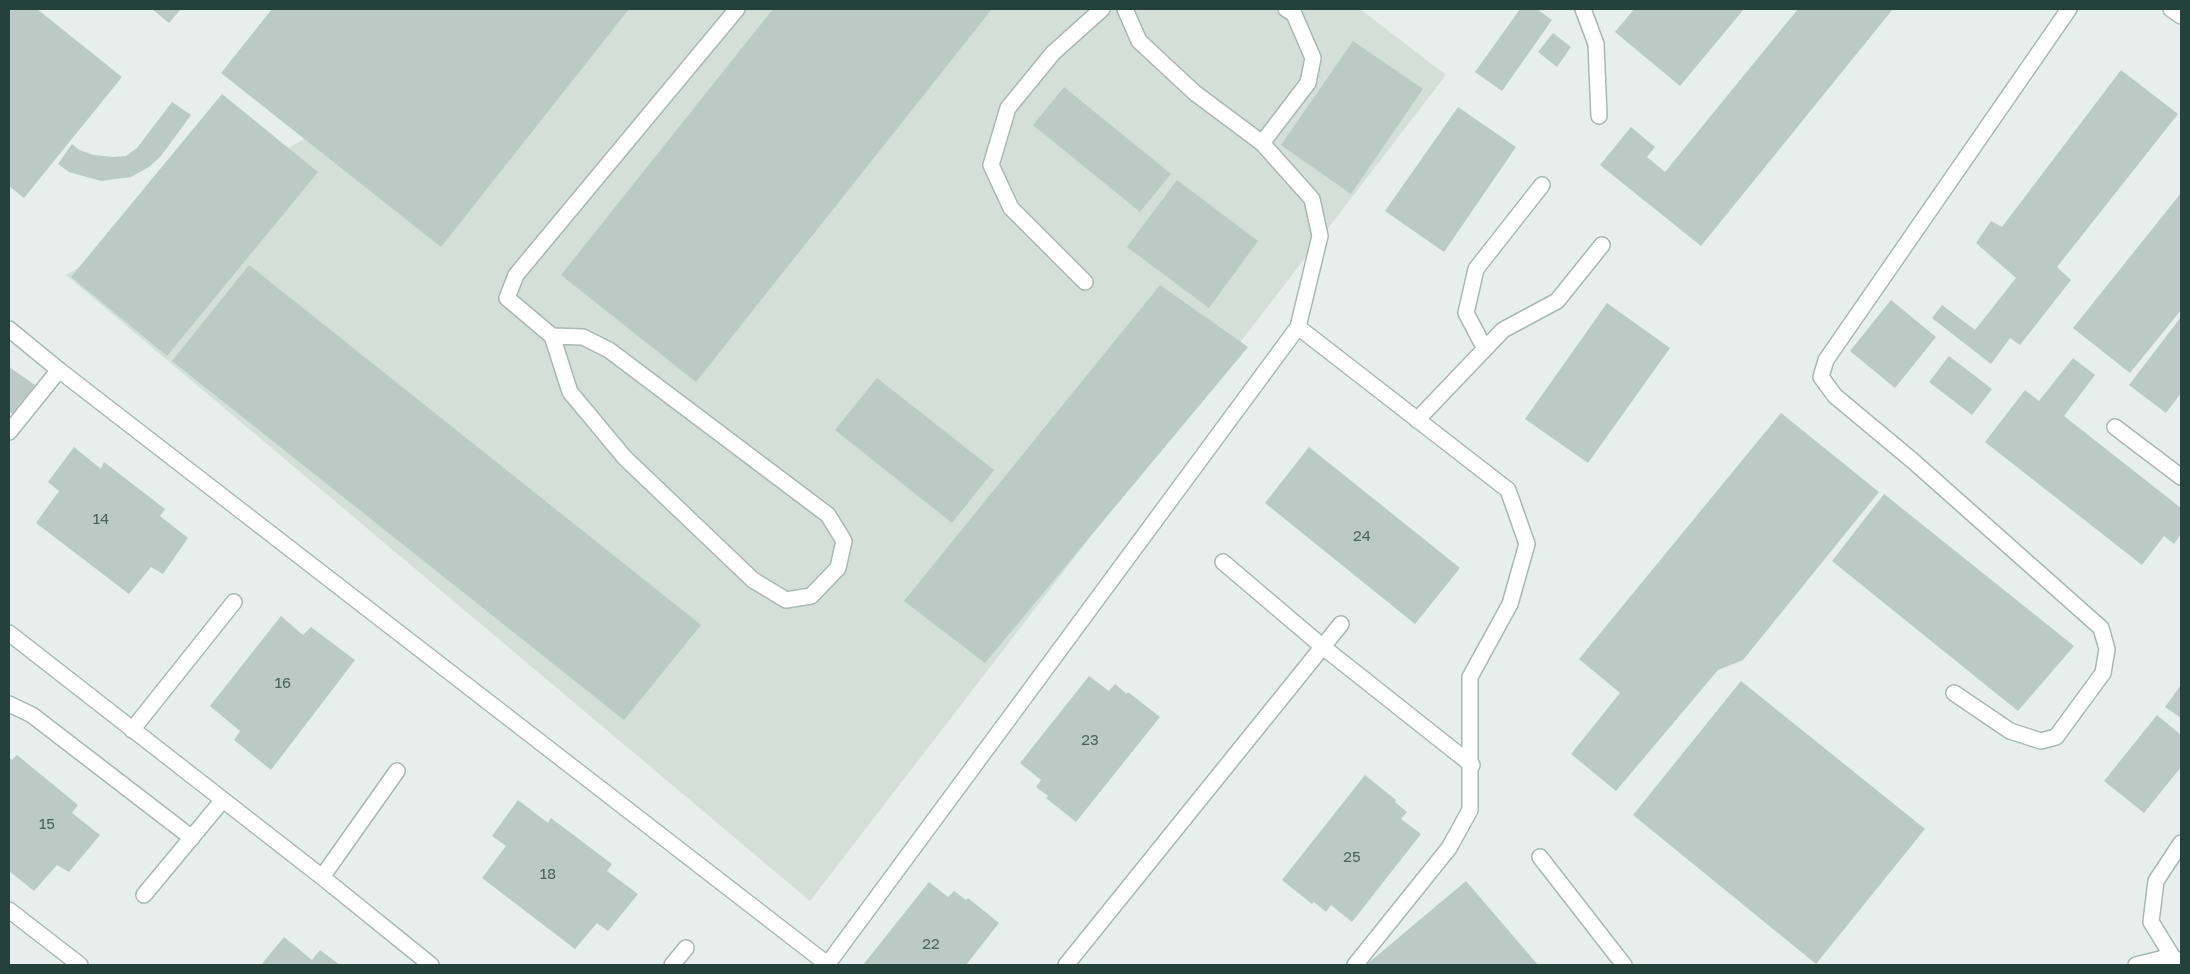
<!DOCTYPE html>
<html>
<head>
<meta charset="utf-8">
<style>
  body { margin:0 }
  #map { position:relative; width:2190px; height:974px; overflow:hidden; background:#e6efeb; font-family:"Golos Text",sans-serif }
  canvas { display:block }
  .frame { position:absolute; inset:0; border:10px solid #24423a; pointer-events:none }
</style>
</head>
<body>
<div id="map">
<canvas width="2190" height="974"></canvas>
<div class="frame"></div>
</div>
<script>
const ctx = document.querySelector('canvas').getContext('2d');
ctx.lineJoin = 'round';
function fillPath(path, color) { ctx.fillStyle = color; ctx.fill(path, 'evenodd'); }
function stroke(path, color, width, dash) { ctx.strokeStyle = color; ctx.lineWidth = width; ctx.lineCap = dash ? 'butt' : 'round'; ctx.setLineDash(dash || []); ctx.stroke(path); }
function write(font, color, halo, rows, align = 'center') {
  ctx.font = font + ' "Golos Text",sans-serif'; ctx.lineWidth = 4.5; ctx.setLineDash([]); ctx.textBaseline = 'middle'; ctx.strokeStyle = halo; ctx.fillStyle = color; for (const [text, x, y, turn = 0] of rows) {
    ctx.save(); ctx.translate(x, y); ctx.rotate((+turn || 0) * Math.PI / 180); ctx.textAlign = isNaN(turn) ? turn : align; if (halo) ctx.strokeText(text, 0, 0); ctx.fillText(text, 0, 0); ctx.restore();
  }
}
fillPath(new Path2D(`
  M532,9H1360L1446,75L810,901L66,275Z`), '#d4dfda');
fillPath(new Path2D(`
  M9,9H37L122,77L24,198L9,186Z
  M152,9H181L169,23Z
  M272,9H629L441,247L221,73Z
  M773,9H992L696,382L561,275Z
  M1520,9H1537L1552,20L1502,91L1475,72Z
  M1634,9H1744L1680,86L1615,32Z
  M1798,9H1893L1701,246L1600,165L1631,127L1655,147L1647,157L1665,172Z
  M1553,33L1571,47L1557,67L1538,52Z
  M1353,41L1423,89L1351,194L1281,145Z
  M2121,70L2178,114L2057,267L2071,280L2020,345L2010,338L1991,364L1932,318L1942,305L1975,330L2016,278L1976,243L1991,221L2002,227Z
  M1064,87L1171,174L1140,212L1033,125Z
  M222,94L318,172L167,356L71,277Z
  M172,102L191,115L161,156L149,167L131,177L101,181L69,172L58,164L72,144L79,150L94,155L113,157L126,156L137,148Z
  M1458,107L1516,147L1444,252L1385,211Z
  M1177,180L1258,241L1209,308L1127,247Z
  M2181,193V310L2130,373L2073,328Z
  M249,265L701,625L624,720L172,361Z
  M1160,285L1248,347L985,663L904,601Z
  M1891,300L1936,337L1895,388L1850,351Z
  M1607,303L1670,348L1588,463L1525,419Z
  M2181,317V393L2166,413L2129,385Z
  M1949,356L1992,389L1972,415L1929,382Z
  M2073,358L2095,375L2064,416L2181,508V534L2174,544L2164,536L2142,565L1985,442L2025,390L2039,401Z
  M9,367L35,385L14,415L9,411Z
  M877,378L994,470L952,523L835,430Z
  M1781,413L1879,492L1743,660L1718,670L1616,791L1571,754L1620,693L1579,659Z
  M74,447L101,469L104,462L165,509L160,516L188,538L163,574L151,567L129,594L36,523L59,491L48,482Z
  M1309,447L1460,568L1415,624L1265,503Z
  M1884,494L2074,646L2018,711L1832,561Z
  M281,616L303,635L311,627L355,660L271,770L234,740L240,731L210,706Z
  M1089,676L1109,691L1115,684L1127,694L1128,692L1160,717L1076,822L1046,798L1048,796L1036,787L1041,780L1020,763Z
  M1741,681L1925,829L1816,964L1633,815Z
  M2181,685V718L2165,707Z
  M2157,715L2181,735V767L2144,813L2104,781Z
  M17,755L78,805L72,813L100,835L69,872L57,865L34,891L9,871V757L12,760Z
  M1365,775L1396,800L1395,802L1407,812L1401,819L1421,834L1352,922L1331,905L1326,912L1314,902L1312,904L1282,880Z
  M518,800L548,823L551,818L612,864L607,871L638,894L608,931L597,923L575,949L482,878L506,846L492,836Z
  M1466,881L1538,965H1366Z
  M929,882L948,897L954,891L966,900L968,898L999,923L966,965H863Z
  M284,937L312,960L320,950L340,965H261Z`), '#bbcac4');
const minor = new Path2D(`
  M1583,9L1596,44L1599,116
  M2171,9L2181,16
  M1262,143L1308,83L1313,58L1294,14L1286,9
  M1085,282L1011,208L991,165L1008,108L1053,53L1102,9
  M1298,327L1508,490L1527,544L1510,604L1470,677V810L1449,848L1355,965
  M9,329L59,370L9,432
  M552,336L583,337L609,350L828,515L844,541L838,568L811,596L786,600L753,580L625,458L570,392L552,336L507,298L516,275L737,9
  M1485,349L1466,313L1476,269L1542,185
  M59,370L827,964
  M1417,420L1503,330L1557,301L1602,245
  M2115,427L2181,477
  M1223,562L1323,647L1472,765
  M9,633L322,877L431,965
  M1954,693L2010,731L2041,741L2056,737L2103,673L2107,649L2101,628L1913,461L1835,396L1821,377L1826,360L2069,9
  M9,704L32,715L192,838
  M132,730L234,602
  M2181,843L2156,881L2151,922L2172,956L2181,964
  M1540,857L1624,965
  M322,877L397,771
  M144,895L222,801
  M9,910L80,965
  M672,965L686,948
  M827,965L1298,327L1320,236L1312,199L1262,143L1195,93L1139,41L1125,9
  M1066,965L1341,624
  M2136,965L2172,956`);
stroke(minor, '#a8b8b2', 18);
stroke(minor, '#fff', 15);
write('15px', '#4a645c', null, [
  ["14",101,519],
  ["24",1362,536],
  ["16",283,683],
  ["23",1090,740],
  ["15",47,824],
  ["25",1352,857],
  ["18",548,874],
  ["22",931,944]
]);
</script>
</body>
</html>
